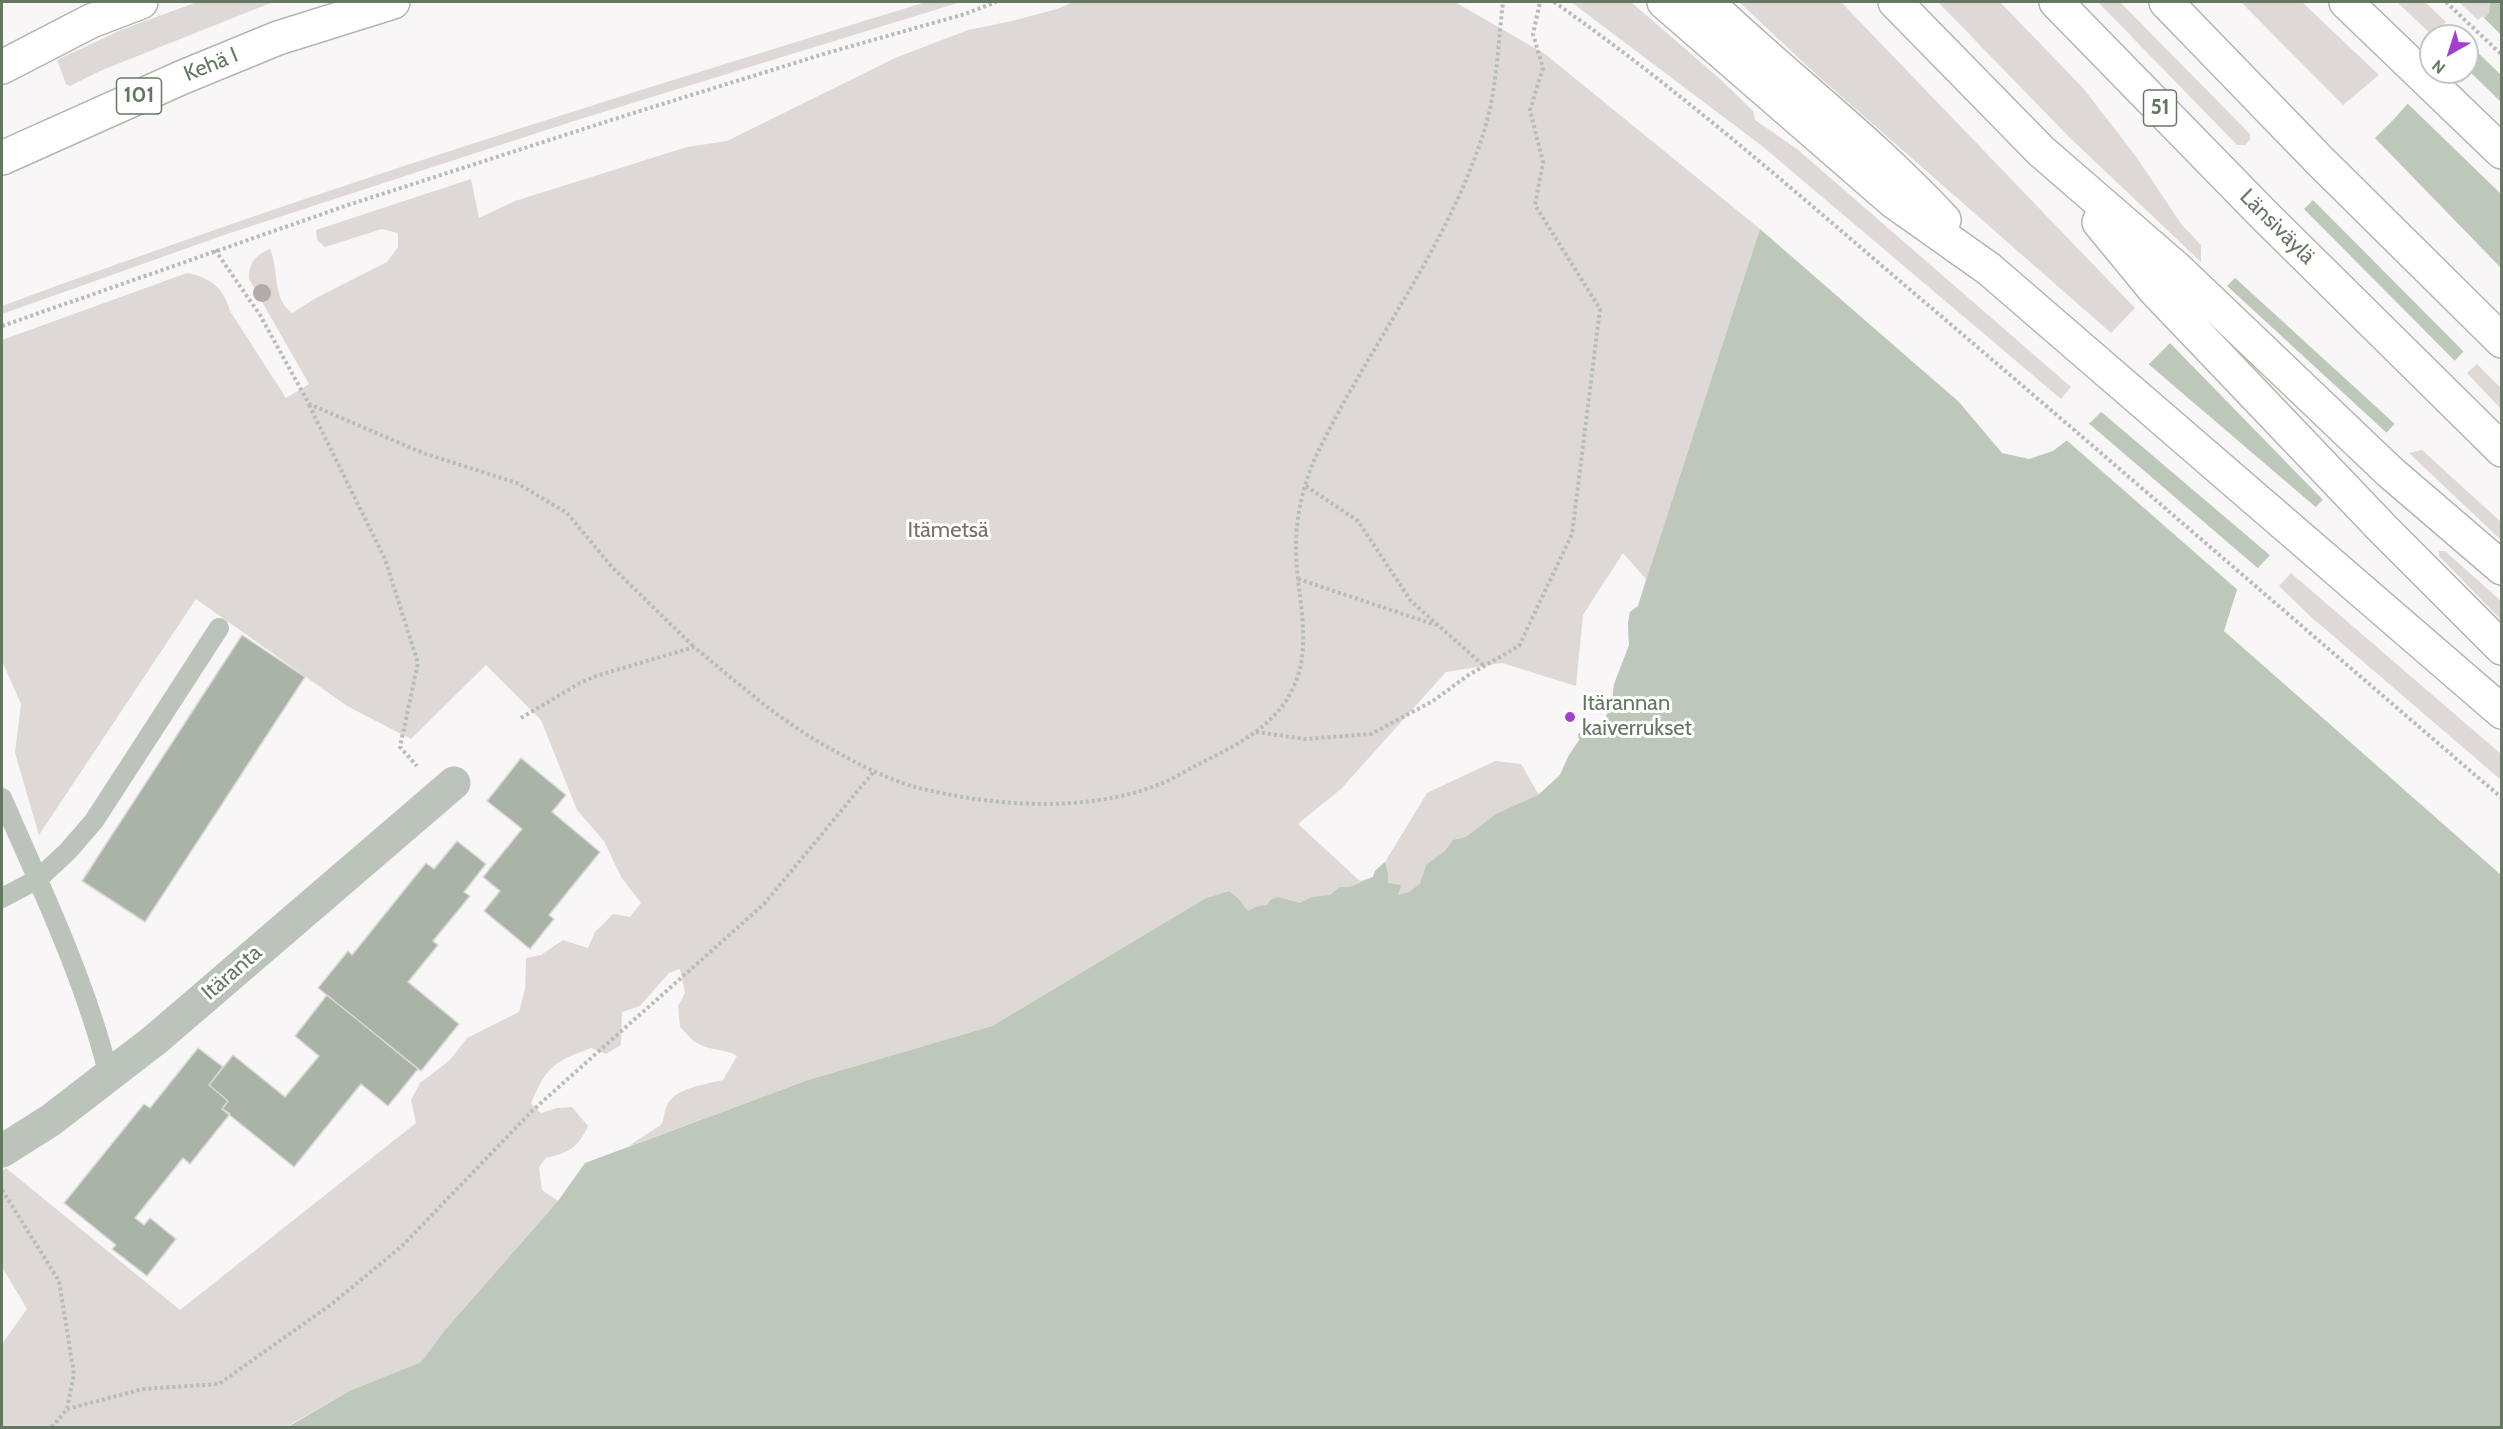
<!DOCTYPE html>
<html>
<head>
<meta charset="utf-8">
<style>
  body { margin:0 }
  #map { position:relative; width:2503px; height:1429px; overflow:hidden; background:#f8f6f7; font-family:Cabin,sans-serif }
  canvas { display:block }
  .frame { position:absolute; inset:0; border:3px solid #647861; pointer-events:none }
  .north { position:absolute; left:2419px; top:24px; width:60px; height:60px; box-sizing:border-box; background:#fff; border:2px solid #c1c9c0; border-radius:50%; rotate:219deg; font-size:16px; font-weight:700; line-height:24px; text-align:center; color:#647861 }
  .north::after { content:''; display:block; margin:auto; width:21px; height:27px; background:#a53ed0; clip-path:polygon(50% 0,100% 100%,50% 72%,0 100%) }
</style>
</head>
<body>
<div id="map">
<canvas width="2503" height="1429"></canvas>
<div class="frame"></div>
<div class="north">N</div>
</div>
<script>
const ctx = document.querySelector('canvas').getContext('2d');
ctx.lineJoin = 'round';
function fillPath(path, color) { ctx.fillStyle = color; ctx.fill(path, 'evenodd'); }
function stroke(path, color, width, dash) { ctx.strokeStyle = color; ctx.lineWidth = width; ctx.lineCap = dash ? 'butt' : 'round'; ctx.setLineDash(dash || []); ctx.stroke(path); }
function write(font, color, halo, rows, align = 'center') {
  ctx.font = font + ' Cabin,sans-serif'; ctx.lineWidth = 6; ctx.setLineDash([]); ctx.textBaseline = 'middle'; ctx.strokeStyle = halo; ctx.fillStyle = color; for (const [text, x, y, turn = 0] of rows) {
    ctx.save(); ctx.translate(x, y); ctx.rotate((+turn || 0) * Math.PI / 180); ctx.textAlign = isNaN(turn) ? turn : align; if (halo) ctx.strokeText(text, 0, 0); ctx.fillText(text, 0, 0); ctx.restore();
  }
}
fillPath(new Path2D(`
  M197,2H273L100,71L70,86L66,84L57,60L121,30Z
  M926,2H961L574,121L227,234L2,314V306C306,193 616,97 926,2Z
  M1073,2H1455L1545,54L1760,229L1629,645L1628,623L1630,612L1638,606L1646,579L1623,553L1583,615L1576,686L1502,663L1446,672L1341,789L1298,824L1360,881L1373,877L1375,871L1385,862L1427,793L1495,761L1521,764L1539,795L1560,775L1569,755L1645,817L1276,950L1239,899L1229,891L1206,898L992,1026L808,1080L627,1147L662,1124C664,1119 664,1111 667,1105C675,1088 706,1084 723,1080L737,1056C727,1049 711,1051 699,1044C692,1041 686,1033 680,1027L678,1006L685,993L680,969L669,973L640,1006L622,1012L621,1045L606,1054L591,1048C554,1061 545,1068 531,1104L541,1113L557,1108L572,1107L588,1126C578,1148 568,1153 546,1158L539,1167L542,1190L558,1201L445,1330L421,1362L349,1391L286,1427H2V1344L27,1309L2,1267V1171L6,1168L180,1310L416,1123L411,1100L420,1083L450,1060L467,1038L519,1012L525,989L526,958L541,955L563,940L588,948L595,932L613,914L630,917L641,903L621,877L604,841L577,810L541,720L486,665L411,739L347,706L196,599L39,835L15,753L21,704L2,661V340L187,273C210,277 224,288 230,311L286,398L309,384L249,279C249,263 255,255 270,249C279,269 272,299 292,313L316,298L387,262L398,247V233L382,229L325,247L317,240L316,230L471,179L479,218L515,201L687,147L727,141L895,58L968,30L1012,21L1057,9Z
  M1571,2H1631L1719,78L1753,111L1755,120L1797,149L2071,387L2061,399L1762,146Z
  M1739,2H1841L2135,308L2111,333L1817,75Z
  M1938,2H2000L2083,88L2135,155L2182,225L2201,245V262L2069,137Z
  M2098,2H2120L2250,134V139L2246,145H2237Z
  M2241,2H2302L2379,75L2343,105Z
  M2397,2H2425L2446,22L2433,36Z
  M2459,2H2490L2489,13L2480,22Z
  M2477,364L2501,388V409L2467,373Z
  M2422,450L2501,522V540L2409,453Z
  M2439,551H2445L2501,601V620L2439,556Z
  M2291,573L2501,754V780L2310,616L2279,586Z`), '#ded9d7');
fillPath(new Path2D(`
  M2490,2H2501V312L2237,590L2224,631L2501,875V1427L286,1428L349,1391L421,1362L445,1330L558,1201L585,1163L808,1080L992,1026L1206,898L1229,891L1239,899L1248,911L1258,906L1267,905L1270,900L1278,897L1300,903L1312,897L1330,895L1340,887H1350L1373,877L1375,871L1385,862L1388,874V883L1401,885L1398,895L1409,892L1420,884L1426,865L1445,851L1453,840L1466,837L1496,814L1538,795L1560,775L1569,755L1579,740L1578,734L1589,729L1600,732L1612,701L1614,684L1629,645L1628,623L1630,612L1638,606L1760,229L1959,402L2002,453L2029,459L2053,451L2092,421L2394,119L2436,72H2467V37L2489,13Z`), '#bdc8ba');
fillPath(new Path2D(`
  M2482,16L2501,35V75L2467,42V36H2464Z
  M2467,69L2501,102V194L2406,102L2432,72H2467Z
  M2373,136L2501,268L2502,317L2466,354L2311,198Z
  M2302,207L2457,363L2397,426L2233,276Z
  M2225,284L2389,435L2325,502L2168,341Z
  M2146,362L2318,509L2272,557L2099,410Z
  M2086,421L2260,570L2240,592L2064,438Z`), '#f8f6f7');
const building = new Path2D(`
  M242,635L305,677L145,922L82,881Z
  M521,758L566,795L552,812L600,852L549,915L554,919L530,949L484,911L500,891L483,877L522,829L487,801Z
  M457,841L486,864L464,892L470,896L433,941L438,945L408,982L459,1024L421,1071L318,988L348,951L352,955L426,863L434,869Z
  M327,995L418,1069L388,1106L361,1084L294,1167L222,1109L228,1101L209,1085L233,1055L285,1097L319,1056L295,1036Z
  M198,1048L223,1067L209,1085L228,1101L222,1109L230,1114L190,1164L183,1158L135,1218L144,1225L150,1218L176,1239L147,1276L112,1249L116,1245L64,1203L144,1104L150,1108Z`);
fillPath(building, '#a9b4a7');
stroke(building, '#dad8d9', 1.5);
const motorway = new Path2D(`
  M1664,2L1893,201L1989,269L2502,712
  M1707,2C1784,76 1871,141 1944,220
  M1895,2L2041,151L2176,268L2390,472L2502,568
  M2056,2L2264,215L2502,450
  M2166,2L2320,161L2502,341
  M2346,2L2502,152
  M2,67L91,21L141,2
  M2,158L183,77L278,38L393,2
  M2099,222L2154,289L2384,530L2502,648`);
stroke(motorway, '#b0b7af', 36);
stroke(new Path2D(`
  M1554,2C1683,92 1801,197 1921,299C2115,464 2308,632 2502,798
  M2446,2L2502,55
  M215,250L260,315L309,404L423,453L517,483L567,513L612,567L694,647
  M2,326L351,204L627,115L827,53L965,14L996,2
  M309,405L385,559L418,663L400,747L417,766
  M1306,486L1358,521L1411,601L1484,666
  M1298,579L1436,625
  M521,718L580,683L596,676L694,647C738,683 781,722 831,749C856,763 887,779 915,787C990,806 1086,814 1160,784C1173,779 1185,771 1197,765C1235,746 1276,727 1294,686C1314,641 1295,591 1296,545C1296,516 1304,482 1316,456C1369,345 1449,246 1485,128C1497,88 1498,43 1503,2
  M1256,732L1305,739L1371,734L1433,701L1467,676L1519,646L1572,534L1600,309L1535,205L1543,162L1530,110L1543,68L1533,34L1540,2
  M2,1190L59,1281L74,1374L67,1409L51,1428
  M67,1409L143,1389L219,1384L333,1303L402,1246L533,1110L764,904L875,770`), '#b7bcb6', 4, [3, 3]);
stroke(new Path2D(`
  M2,798C42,890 85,979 109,1076
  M2,898L38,879L68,851L94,821L219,628`), '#bcc3bb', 20);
stroke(new Path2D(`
  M2,1151L51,1120L156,1039L454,783`), '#bcc3bb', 33);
stroke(motorway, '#fff', 33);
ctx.fillStyle = '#b3aba9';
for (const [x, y] of [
  [262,293]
]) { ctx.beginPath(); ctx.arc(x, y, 9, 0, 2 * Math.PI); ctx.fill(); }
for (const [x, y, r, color] of [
  [1570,717,6,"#a53ed0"]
]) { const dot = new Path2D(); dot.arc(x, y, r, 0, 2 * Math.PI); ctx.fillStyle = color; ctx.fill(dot); stroke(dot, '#fff', 2); }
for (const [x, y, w] of [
  [139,96,45],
  [2160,108,33]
]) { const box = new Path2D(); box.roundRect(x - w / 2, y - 18, w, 36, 4.5); ctx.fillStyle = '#fff'; ctx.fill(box); stroke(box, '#647861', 1.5); }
write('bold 21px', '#647861', null, [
  ["101",139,96],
  ["51",2160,108]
]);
write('22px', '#647861', '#fff', [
  ["Kehä I",211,65,-22],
  ["Länsiväylä",2277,227,45],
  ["Itäranta",232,973,-41]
]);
write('22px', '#7b6e69', '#fff', [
  ["Itämetsä",948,531]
]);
write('22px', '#647861', '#fff', [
  ["Itärannan",1582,704],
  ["kaiverrukset",1582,729]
], 'left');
</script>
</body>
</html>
